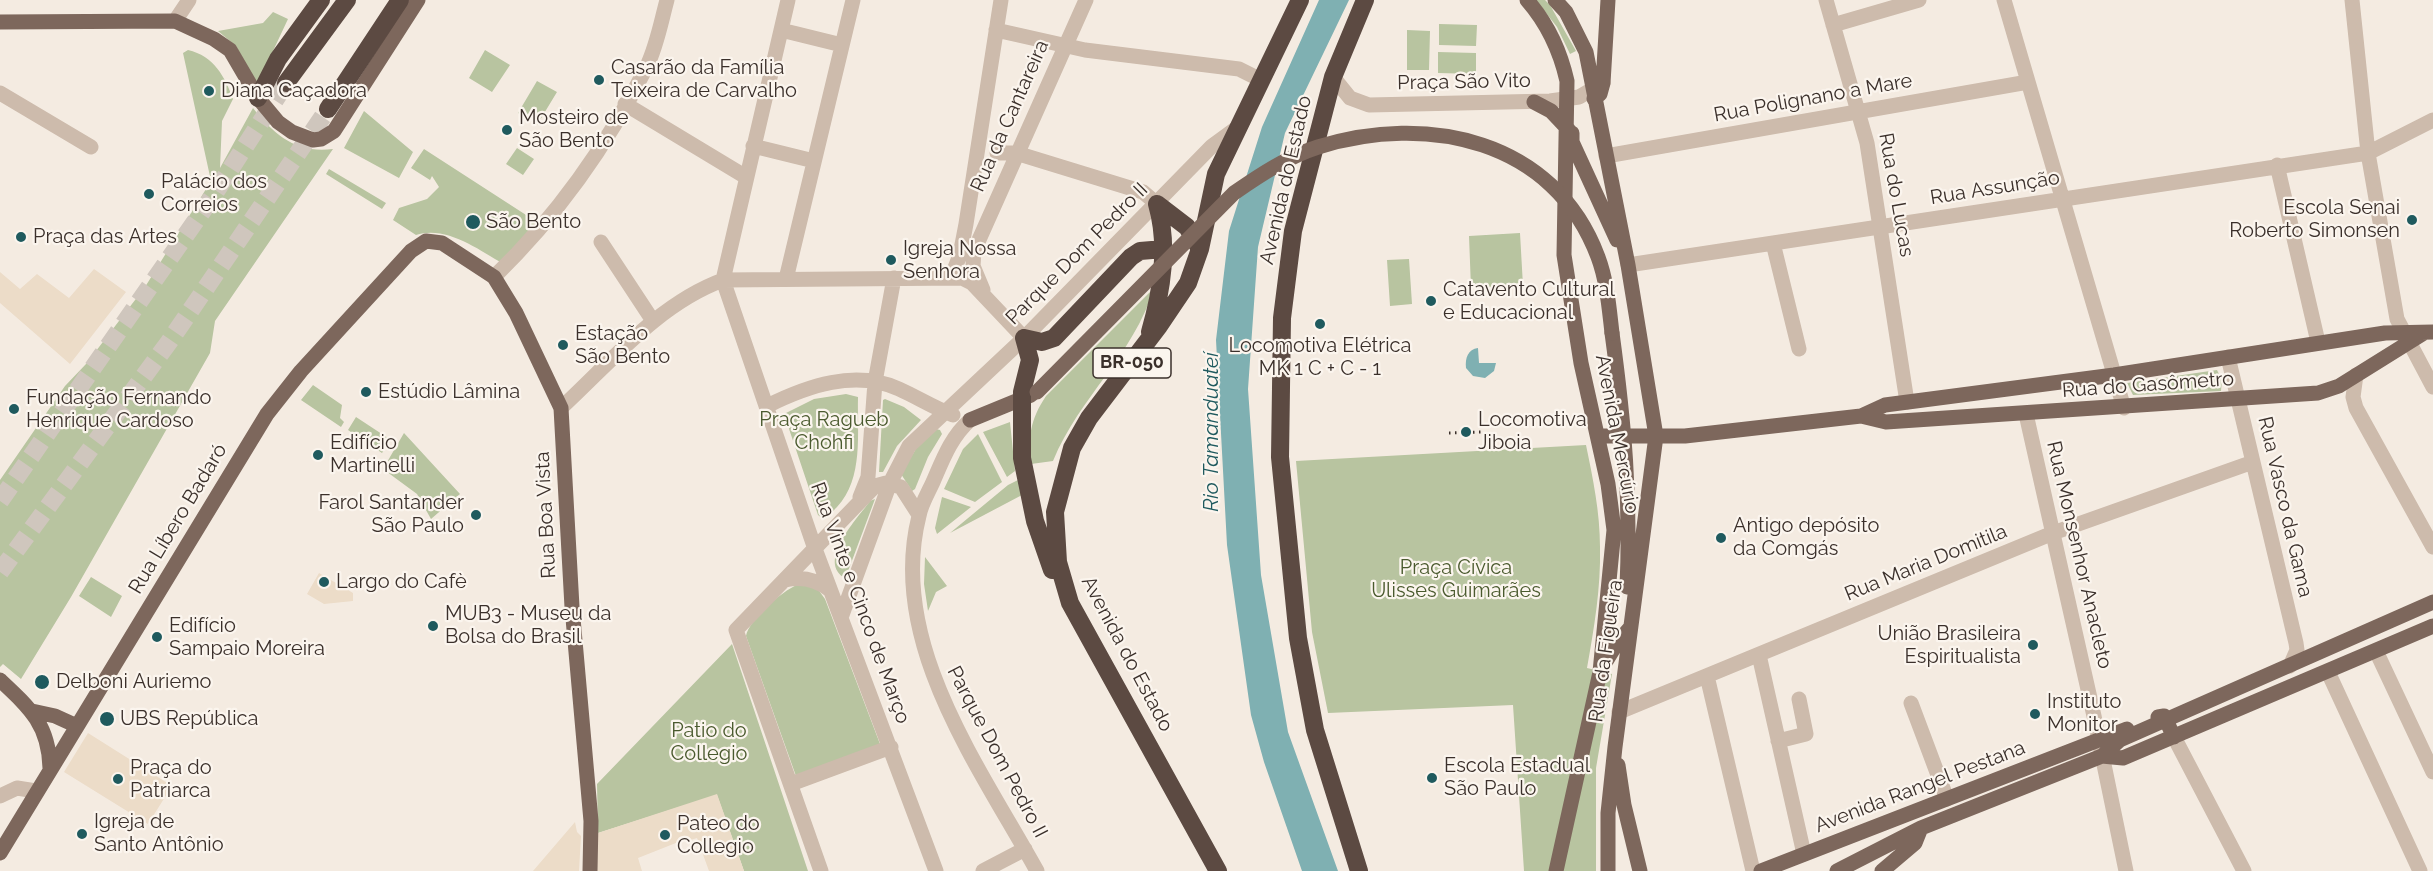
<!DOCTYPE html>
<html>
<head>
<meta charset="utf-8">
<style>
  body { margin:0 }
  canvas { display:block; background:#f4ebe1 }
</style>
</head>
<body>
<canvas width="2433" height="871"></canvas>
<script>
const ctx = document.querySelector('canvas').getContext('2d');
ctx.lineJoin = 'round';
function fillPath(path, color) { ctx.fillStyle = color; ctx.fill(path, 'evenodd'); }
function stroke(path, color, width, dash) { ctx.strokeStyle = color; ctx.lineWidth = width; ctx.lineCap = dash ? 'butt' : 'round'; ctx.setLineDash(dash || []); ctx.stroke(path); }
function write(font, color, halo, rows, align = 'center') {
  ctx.font = font + ' Raleway,sans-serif'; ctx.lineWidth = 4.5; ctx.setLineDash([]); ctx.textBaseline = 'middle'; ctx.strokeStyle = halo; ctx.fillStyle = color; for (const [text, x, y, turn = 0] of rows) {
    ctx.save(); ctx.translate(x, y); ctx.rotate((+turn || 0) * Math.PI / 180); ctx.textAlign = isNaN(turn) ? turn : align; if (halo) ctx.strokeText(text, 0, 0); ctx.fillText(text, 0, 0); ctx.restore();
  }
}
fillPath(new Path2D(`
  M1536,0H1545L1550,5L1576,51L1570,54L1557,27Z
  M273,12L288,19L257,85L236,46L218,31L263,23Z
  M1439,24L1477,25L1476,46L1439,45Z
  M1407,30L1430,31L1429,70H1407Z
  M188,50C214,56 225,77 233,99L222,121L220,168L253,108C274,135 297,154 333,149L215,321L210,353L71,597L21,679L3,664L0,667V480L65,386L86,364L145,287L211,181L183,53Z
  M485,50L510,65L492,92L469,78Z
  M1438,52L1476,53V74L1438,73Z
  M537,81L557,92L537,125L518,113Z
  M364,111L413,152L399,178L344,148Z
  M517,148L534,159L523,175L506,164Z
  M424,149L540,224L502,263C478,249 445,225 416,235L393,220L399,208L427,199L439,187L432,176L430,180L411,168Z
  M329,169L386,203L382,209L326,174Z
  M1520,233L1523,286L1471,288L1469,236Z
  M1409,259L1412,304L1390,306L1387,260Z
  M1154,288C1133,356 1080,396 1053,461L1031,464C1028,437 1030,420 1046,396Z
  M2217,370L2222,380L2221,391L2133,395L2127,383Z
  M313,385L342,405L340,418L344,422L341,427L301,400Z
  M846,394L858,397C857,433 864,478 837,507C832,512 829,517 822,518L818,515L784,414L814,399Z
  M885,399L904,407L921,420L897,446L883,472H879L883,400Z
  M356,417L391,440L382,453L348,430Z
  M1010,422L1015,471L1007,477L983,432Z
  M936,429L940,430L942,434L928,457L915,489L912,491L901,474L917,447Z
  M404,433L460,494L431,519L417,494L383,469Z
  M978,434L1002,482L975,502L944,489L963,449Z
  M1586,445C1593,479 1600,512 1600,547C1601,588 1594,628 1587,668L1612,674L1596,768V871H1524L1513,705L1328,713L1312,632L1296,461Z
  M1018,480L1022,495L950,533L1008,485Z
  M942,497L971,507L937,534L935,528Z
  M875,499L847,574L843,577C818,559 858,518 870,501Z
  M925,557L947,586L936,592L928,611L924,584Z
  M91,577L122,596L111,617L79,596Z
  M802,583L817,588L825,599L880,744L796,776L746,636C749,619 786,587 802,583Z
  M732,644L808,871H744L717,795L598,833L597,784Z`), '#b8c4a0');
fillPath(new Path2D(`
  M94,269L126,292L70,364L0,303V272L20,289L37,274L69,298Z
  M319,573L353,593V601L324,604L307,594Z
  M88,733L172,786L148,824L64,772Z
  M717,794L744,871H709L697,838L687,841L686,839L638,858L642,871H596L598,833Z
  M575,822L577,832L581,836L579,871H533Z`), '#ecdcc8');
fillPath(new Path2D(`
  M1319,0H1349L1285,133L1258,247L1248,389L1261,575L1288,732L1338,871H1302L1264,762L1251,715L1227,545L1216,340L1229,231L1262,127Z
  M1478,348L1479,363H1496L1494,371L1485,378L1473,376L1466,368C1465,358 1468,349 1478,348Z`), '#7fb0b2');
stroke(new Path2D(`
  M0,501L213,196L286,83
  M0,572L169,342L328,109`), '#cfc6bd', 18, [18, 9]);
stroke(new Path2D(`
  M788,0L723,280L815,549L936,871
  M1826,0L1867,143L1907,402
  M2004,0L2124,408
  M2352,0L2368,153L2397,319L2433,387
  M175,21L189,0
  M1833,25L1919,0
  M781,30L842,45
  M996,30L1085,50L1239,69L1261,80
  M1333,77L1350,98L1369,105L1550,101L1579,97L1603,83
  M0,93L91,147
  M625,104L746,177
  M753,146L814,161
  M997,153H1016L1143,192L1157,204
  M1606,156L2028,82
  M2277,165L2318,342
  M601,242L653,321
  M1773,243L1799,349
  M1628,265L2368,153L2433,120
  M494,277C557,216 608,144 647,66C657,45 661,22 667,0
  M951,278L960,255L966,224L1001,0
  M786,279L853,0
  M983,290L973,266L974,251L1086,0
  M2228,357L2296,643L2297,650L2290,666
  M2356,375L2353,397L2356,408L2433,547
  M767,406C807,386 855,369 899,389C917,397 934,408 953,415
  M561,408C611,362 658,304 723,280L962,278L972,283L1024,338
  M2026,414L2094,716L2126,871
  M970,420C951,437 943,459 933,482C928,493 921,504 919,516C887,642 979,766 1037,871
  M860,497L868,477L875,382L894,278
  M785,580C802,576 816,579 830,590
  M842,615L890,483L909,446L1024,338L1212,146L1238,127
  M2376,651L2433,772
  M1759,655L1804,854
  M2328,672L2420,871
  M1707,676L1753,871
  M1911,703L1947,799
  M1619,712L2053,533L2253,462
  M2174,737L2244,871
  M1778,741L1806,734L1799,699
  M791,784L891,747
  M0,796L17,788L36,791
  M821,871L736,630L875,486L886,483L901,487L919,515
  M983,871L1025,849`), '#cdbbac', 15);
stroke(new Path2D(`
  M1527,0C1548,24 1560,50 1567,81L1564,255L1581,363L1608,484L1614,530L1600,672L1556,871
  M1555,0L1566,12L1586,52L1628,265L1656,436L1615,747L1608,813V871
  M0,22L175,21L214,39L230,50L258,98L278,122L292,132L313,140L321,139L334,131L418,0
  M1594,99L1600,94L1603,83L1608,0
  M1534,102L1551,111L1568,129
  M1572,133V142L1617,240
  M1612,333C1624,421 1631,498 1627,587
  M1861,416L1886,422L2318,393L2339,386L2424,333
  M970,420L1031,395
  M1599,436H1685L1861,416L1885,405L2114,375L2385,333L2433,332
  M1603,666L1617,643L1630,628
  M0,680C30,708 49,725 50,768
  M32,711L55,716L77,726
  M2158,717L2164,716L2174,737
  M2102,756L2123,758L2433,626
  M1618,765L1624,805L1640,871
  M0,853L267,414L301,371L411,251L426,241L442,243L494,277L516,313L561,408L572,607L591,821L590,871
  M1761,871L2127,729
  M1837,871L1921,828L2102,756L2120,740L2433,602
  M1882,871L1915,843L1921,828`), '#7d675c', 15);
stroke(new Path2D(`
  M286,83L347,0
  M258,98L278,59L321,0
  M328,109L400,0
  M1157,204L1187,227L1200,249
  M1150,332C1162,290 1169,246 1157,204
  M1024,338L1030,360L1022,392V458L1035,521L1052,570
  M1024,338L1042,342L1054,338L1131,257L1140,251L1164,249
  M1218,871L1070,603L1058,562L1055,512L1072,448L1089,418L1159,326L1188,283L1200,249L1216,174L1300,0
  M1359,871L1315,730L1298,638L1280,457L1282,318L1293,231L1333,77L1365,0`), '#5c4a42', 18);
stroke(new Path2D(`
  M1449,433L1483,432`), '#3b302b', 3, [1.5, 4.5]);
stroke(new Path2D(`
  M1037,392L1234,193C1260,175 1287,157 1318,147C1427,113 1554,139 1598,257C1607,281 1609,307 1612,333`), '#7d675c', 15);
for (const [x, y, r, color] of [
  [599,80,6,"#1f5a5e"],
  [209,91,6,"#1f5a5e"],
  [507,130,6,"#1f5a5e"],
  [149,194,6,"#1f5a5e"],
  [2412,220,6,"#1f5a5e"],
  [473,222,8,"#1f5a5e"],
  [21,237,6,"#1f5a5e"],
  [891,260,6,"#1f5a5e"],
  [1431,301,6,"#1f5a5e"],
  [1320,324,6,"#1f5a5e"],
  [563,345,6,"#1f5a5e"],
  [366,392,6,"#1f5a5e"],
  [14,409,6,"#1f5a5e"],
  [1466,432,6,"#1f5a5e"],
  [318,455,6,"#1f5a5e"],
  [476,515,6,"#1f5a5e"],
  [1721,538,6,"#1f5a5e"],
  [324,582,6,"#1f5a5e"],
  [433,626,6,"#1f5a5e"],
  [157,637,6,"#1f5a5e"],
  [2033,645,6,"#1f5a5e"],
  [42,682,8,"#1f5a5e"],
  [2035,714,6,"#1f5a5e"],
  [107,719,8,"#1f5a5e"],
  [1432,778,6,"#1f5a5e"],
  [118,779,6,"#1f5a5e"],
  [82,834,6,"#1f5a5e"],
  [665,835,6,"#1f5a5e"]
]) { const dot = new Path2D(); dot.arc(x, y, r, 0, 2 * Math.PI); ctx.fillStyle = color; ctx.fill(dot); stroke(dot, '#fbf5ee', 2); }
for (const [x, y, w] of [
  [1132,363,78]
]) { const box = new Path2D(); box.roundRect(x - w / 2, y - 15, w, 30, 4.5); ctx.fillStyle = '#fbf5ee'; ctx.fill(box); stroke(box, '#3b302b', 1.5); }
write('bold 18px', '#3b302b', null, [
  ["BR-050",1132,363]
]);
write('20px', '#3b302b', '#fbf5ee', [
  ["Casarão da Família",611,68],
  ["Teixeira de Carvalho",611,91],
  ["Diana Caçadora",221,91],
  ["Mosteiro de",519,118],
  ["São Bento",519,141],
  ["Palácio dos",161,182],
  ["Correios",161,205],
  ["Escola Senai",2400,208,"right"],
  ["Roberto Simonsen",2400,231,"right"],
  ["São Bento",486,222],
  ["Praça das Artes",33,237],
  ["Igreja Nossa",903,249],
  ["Senhora",903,272],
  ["Catavento Cultural",1443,290],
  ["e Educacional",1443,313],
  ["Estação",575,334],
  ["São Bento",575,357],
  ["Locomotiva Elétrica",1320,346,"center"],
  ["MK 1 C + C - 1",1320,369,"center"],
  ["Estúdio Lâmina",378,392],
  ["Fundação Fernando",26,398],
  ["Henrique Cardoso",26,421],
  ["Locomotiva",1478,420],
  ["Jiboia",1478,443],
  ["Edifício",330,443],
  ["Martinelli",330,466],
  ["Farol Santander",464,503,"right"],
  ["São Paulo",464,526,"right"],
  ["Antigo depósito",1733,526],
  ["da Comgás",1733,549],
  ["Largo do Cafè",336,582],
  ["MUB3 - Museu da",445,614],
  ["Bolsa do Brasil",445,637],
  ["Edifício",169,626],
  ["Sampaio Moreira",169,649],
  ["União Brasileira",2021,634,"right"],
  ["Espiritualista",2021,657,"right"],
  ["Delboni Auriemo",56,682],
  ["Instituto",2047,702],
  ["Monitor",2047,725],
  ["UBS República",120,719],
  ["Escola Estadual",1444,766],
  ["São Paulo",1444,789],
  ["Praça do",130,768],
  ["Patriarca",130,791],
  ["Igreja de",94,822],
  ["Santo Antônio",94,845],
  ["Pateo do",677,824],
  ["Collegio",677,847]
], 'left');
write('20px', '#3b302b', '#fbf5ee', [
  ["Praça São Vito",1464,82,-1],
  ["Rua Polignano a Mare",1813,98,-10],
  ["Rua da Cantareira",1010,116,-66],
  ["Avenida do Estado",1286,180,-77],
  ["Rua Assunção",1995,188,-9],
  ["Rua do Lucas",1896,195,80],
  ["Parque Dom Pedro II",1077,254,-45],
  ["Rua do Gasômetro",2148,385,-4],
  ["Avenida Mercúrio",1617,434,79],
  ["Rua Vasco da Gama",2285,507,77],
  ["Rua Boa Vista",546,515,-93],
  ["Rua Líbero Badaró",178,519,-59],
  ["Rua Monsenhor Anacleto",2079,555,77],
  ["Rua Maria Domitila",1926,563,-22],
  ["Rua Vinte e Cinco de Março",860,603,70],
  ["Rua da Figueira",1606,651,-82],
  ["Avenida do Estado",1127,654,62],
  ["Parque Dom Pedro II",997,752,62],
  ["Avenida Rangel Pestana",1920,787,-21]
]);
write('20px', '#4a5a2e', '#fbf5ee', [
  ["Praça Ragueb",824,420],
  ["Chohfi",824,443],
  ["Praça Cívica",1456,568],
  ["Ulisses Guimarães",1456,591],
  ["Patio do",709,731],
  ["Collegio",709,754]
]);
write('italic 21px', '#1f5a5e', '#fbf5ee', [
  ["Rio Tamanduateí",1212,432,-90]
]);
</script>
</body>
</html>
